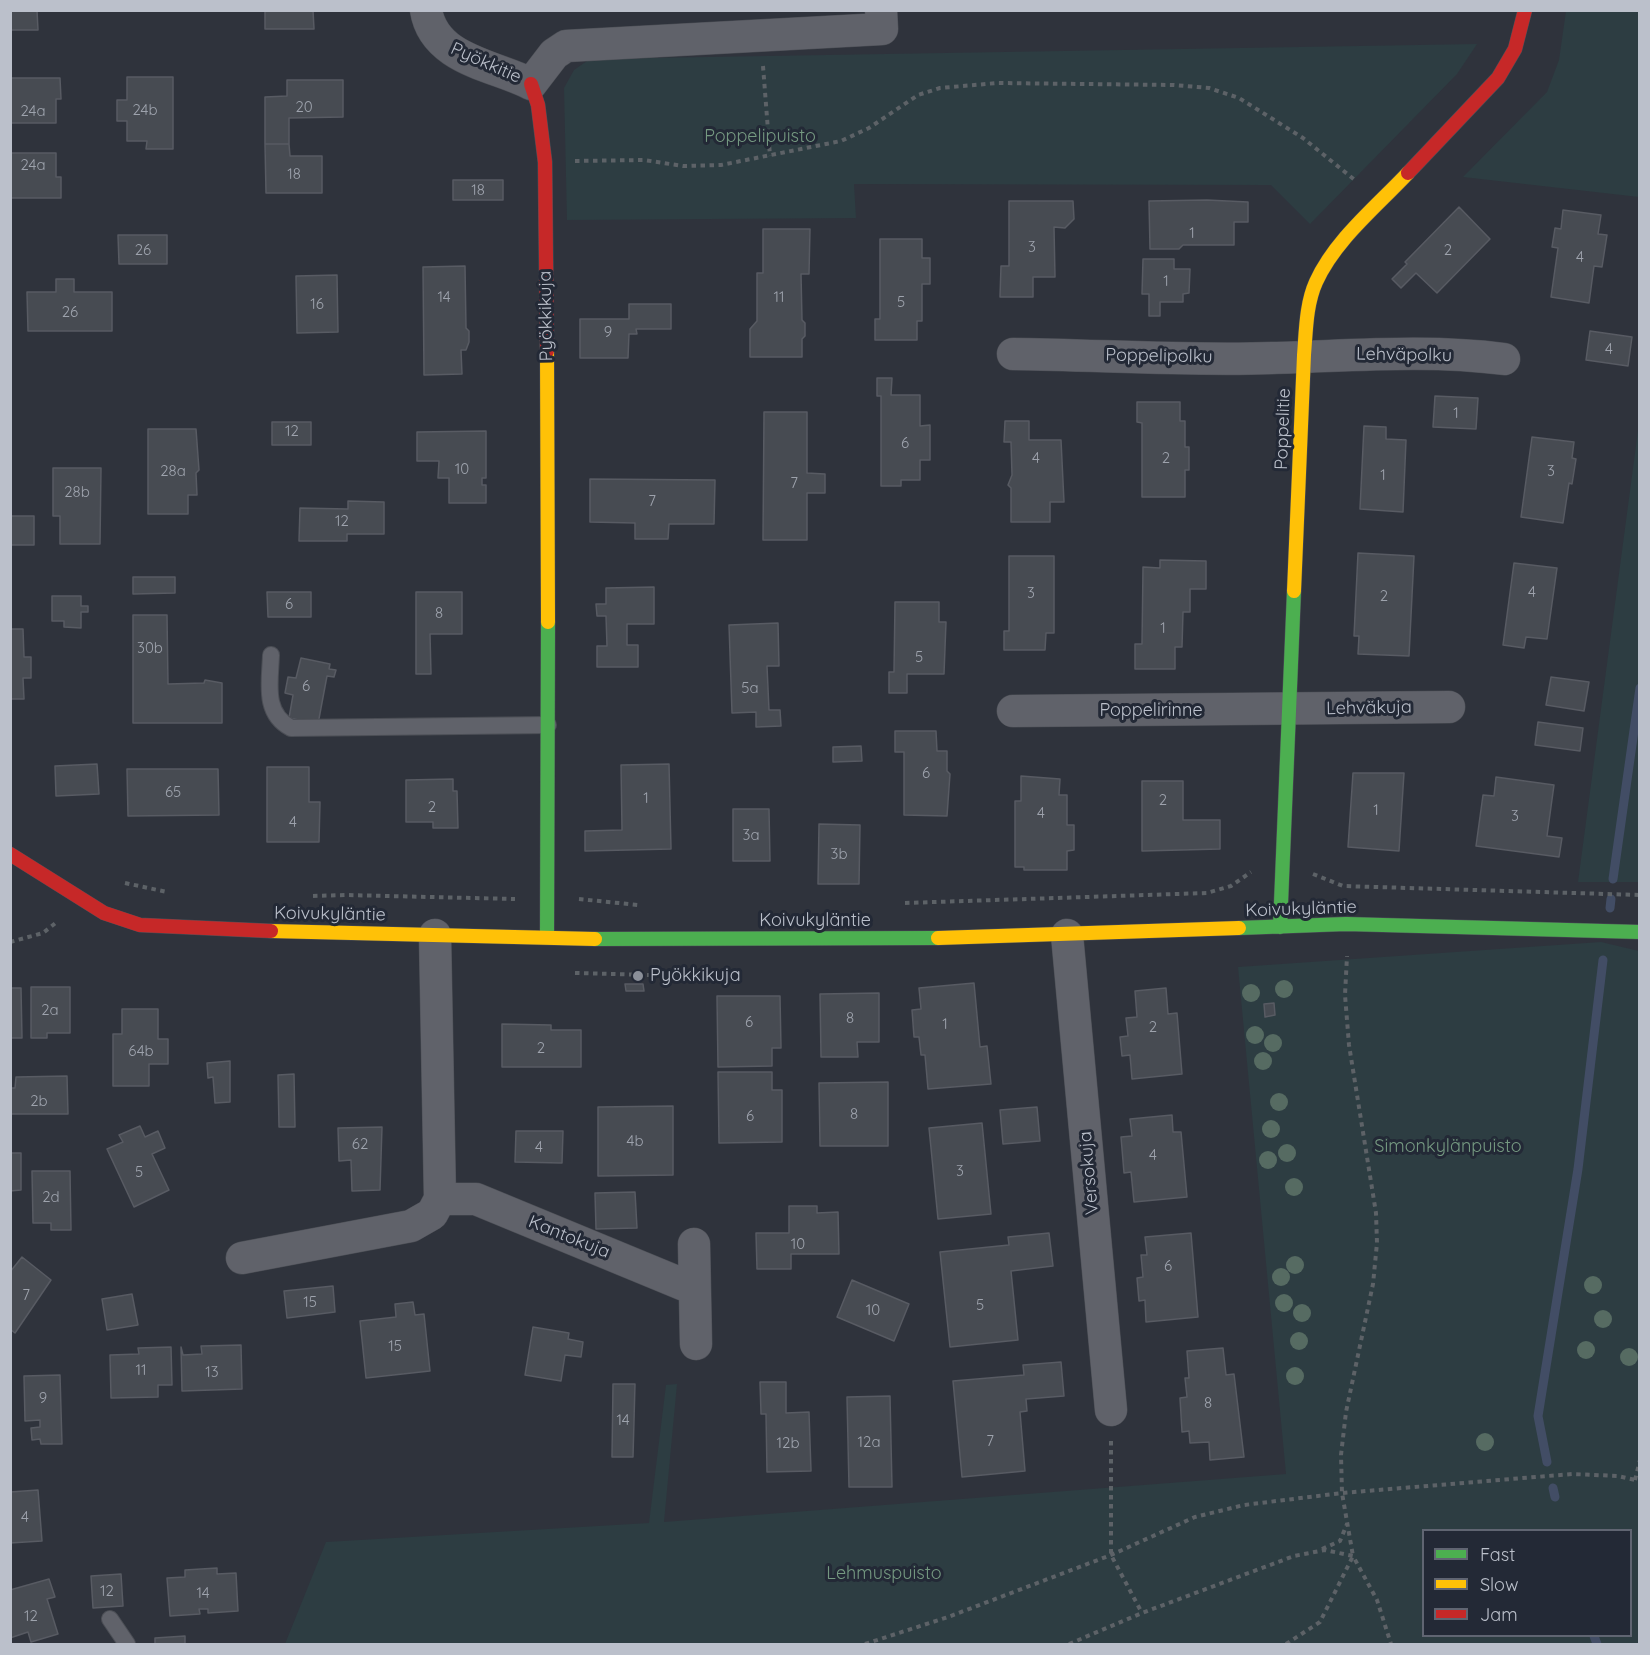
<!DOCTYPE html>
<html>
<head>
<meta charset="utf-8">
<style>
  body { margin:0 }
  #map { position:relative; width:1650px; height:1655px; overflow:hidden; background:#2f333c; font-family:Quicksand,sans-serif }
  canvas { display:block }
  .frame { position:absolute; inset:0; border:12px solid #bbc0cb; pointer-events:none }
  .legend { position:absolute; left:1422px; top:1529px; width:210px; height:108px; box-sizing:border-box; background:#232936; border:2px solid #606572; margin:0; padding:8px 10px; list-style:none; font-size:18px; color:#bbc0cb }
  .legend li { display:flex; align-items:center; gap:12px; height:30px }
  .legend b { width:30px; border:2px solid #606572 }
</style>
</head>
<body>
<div id="map">
<canvas width="1650" height="1655"></canvas>
<div class="frame"></div>
<ul class="legend">
<li><b style="height:8px;background:#4caf50"></b>Fast</li>
<li><b style="height:8px;background:#ffc107"></b>Slow</li>
<li><b style="height:8px;background:#c62828"></b>Jam</li>
</ul>
</div>
<script>
const ctx = document.querySelector('canvas').getContext('2d');
ctx.lineJoin = 'round';
function fillPath(path, color) { ctx.fillStyle = color; ctx.fill(path, 'evenodd'); }
function stroke(path, color, width, dash) { ctx.strokeStyle = color; ctx.lineWidth = width; ctx.lineCap = dash ? 'butt' : 'round'; ctx.setLineDash(dash || []); ctx.stroke(path); }
function write(font, color, halo, rows, align = 'center') {
  ctx.font = font + ' Quicksand,sans-serif'; ctx.lineWidth = 6; ctx.setLineDash([]); ctx.textBaseline = 'middle'; ctx.strokeStyle = halo; ctx.fillStyle = color; for (const [text, x, y, turn = 0] of rows) {
    ctx.save(); ctx.translate(x, y); ctx.rotate((+turn || 0) * Math.PI / 180); ctx.textAlign = isNaN(turn) ? turn : align; if (halo) ctx.strokeText(text, 0, 0); ctx.fillText(text, 0, 0); ctx.restore();
  }
}
fillPath(new Path2D(`
  M1566,11H1639V197L1463,177L1547,92L1559,60Z
  M1477,44L1457,74L1310,224L1271,185L854,184L856,218L567,220L564,88L574,70L590,59Z
  M1639,423V882H1578Z
  M1601,942L1639,951V1644H285L326,1542L649,1523L666,1385L677,1384L664,1522L1286,1474L1238,967ZM1424,1530H1630V1636H1424Z`), '#2d3d42');
stroke(new Path2D(`
  M1613,879L1640,688
  M1610,908L1611,899
  M1547,1462L1538,1416L1578,1169L1603,960
  M1553,1488L1555,1497
  M1594,1636L1597,1644`), '#424d65', 9);
const building = new Path2D(`
  M10,10H37L38,30H10Z
  M265,10H313L314,29H265Z
  M127,77H173V149H146L147,141H127V121H117V100H127Z
  M10,78H60L61,99H56V123H10Z
  M287,80H343V117L289,118V144H265V97L287,96Z
  M265,144H289L290,156H322V193H266Z
  M10,153H56V177H61V198H10Z
  M453,180H503V200H453Z
  M1207,200L1248,202V222H1234V245H1183L1179,249H1150L1149,201Z
  M1009,201H1073L1074,219L1065,228L1054,227L1055,277H1033V297H1000L1001,266H1009Z
  M1459,207L1490,239L1437,293L1416,273L1401,288L1392,279L1407,264L1405,262Z
  M1563,210L1601,215L1598,234L1607,235L1602,267L1594,266L1589,303L1551,297L1558,248L1552,247L1555,228L1561,229Z
  M763,229H810L809,274H801L802,320L805,323V336L802,339V357H750V329L757,321V273H763Z
  M118,235H167V264H119Z
  M880,239H922V258H930V284H922V321H917V340H875V319H880Z
  M1143,259H1174V269H1190L1189,293L1183,294V302H1160V316H1149V294H1142Z
  M465,266L466,328L469,331V342L466,350H461L462,374L424,375L423,267Z
  M337,275L338,332L297,333L296,276Z
  M56,279H74V292H112V331H28L27,292H56Z
  M629,304H671V329H636L637,334H629L628,358H580V319H629Z
  M1590,331L1632,337L1628,366L1586,360Z
  M877,378H892L891,395H920V426L930,425V460H920V480H901V486H881V396H877Z
  M1435,396L1478,398L1476,429L1433,427Z
  M1137,402H1180V421H1185V447H1189V470H1185V497H1142V423L1137,422Z
  M764,412H807V473L825,474V493H807V540H763Z
  M1005,421H1029V440H1061L1064,502H1050V522H1011V488L1008,485L1012,475L1011,442H1004Z
  M272,422H311V445H272Z
  M1364,426L1386,427V439L1406,440L1403,512L1360,509Z
  M148,429H196L199,470L196,473L197,495H188V514H148Z
  M486,431V478H482V485H486V503H449V478H438L439,461H417V432Z
  M1532,437L1574,442L1572,458L1576,459L1572,484L1569,483L1563,523L1521,517Z
  M53,468H101L100,544H60V516H53Z
  M590,479L715,480L714,524H669L668,539H635V523L590,522Z
  M348,501L384,502V534H347V541H299L300,508L348,509Z
  M10,516H34V545H10Z
  M1358,553L1414,556L1409,656L1358,654L1359,636H1354Z
  M1009,556H1054V633H1046L1045,650H1004V631H1009Z
  M1160,560L1206,561V589H1190V612H1183L1182,647H1175V669H1135V644H1142L1143,567L1160,568Z
  M1514,563L1557,568L1547,639L1526,637L1524,648L1503,645Z
  M133,577H175V593L133,594Z
  M654,587V624H627V645H638V667H597V646H607L606,616H597L596,604H606V588Z
  M267,592H311V617H268Z
  M416,592H462V634H430L431,674H416Z
  M52,596H81V606H88V612H81V628L64,627V621H52Z
  M895,602H939V622H946L944,674H907V693H889V672H894Z
  M133,615H167L168,684L204,683L205,680L222,683V723H133Z
  M778,623L779,666H767L769,710H780L781,726L756,727V712L732,713L729,625Z
  M10,629H23L24,657H31V678H23L24,699H10Z
  M301,658L330,664L329,669L336,670L334,677L327,676L318,724L289,718L293,695L285,693L288,677L296,678Z
  M1551,677L1589,682L1584,711L1546,705Z
  M1538,722L1583,728L1580,751L1535,745Z
  M895,731H936L937,751H947V771L950,774L947,816L904,815V752H895Z
  M861,746L862,761L833,762V747Z
  M97,764L99,794L56,796L55,766Z
  M669,764L671,849L585,851V831L622,830L621,765Z
  M267,767H309V802H320L319,842H267Z
  M127,769H218L219,815L128,816Z
  M1353,773H1404L1399,851L1348,847Z
  M1021,776L1060,779L1059,795H1067V825H1074V850L1067,851V870H1024V867H1015V801H1021Z
  M1496,777L1554,785L1547,836L1562,838L1559,857L1476,846L1483,795L1494,796Z
  M453,779V791H457L458,828H433V822H406V780Z
  M1142,781H1183V820H1220V849L1142,851Z
  M733,809H769L770,861H733Z
  M819,824L860,825L859,884H818Z
  M974,983L980,1047L987,1046L991,1084L928,1089L925,1055H921L919,1037H914L912,1010L921,1009L919,988Z
  M625,984H643L644,991H626Z
  M31,987H70V1033H47V1038H31Z
  M10,988H21L22,1038H10Z
  M1166,988L1168,1014L1177,1013L1182,1074L1132,1079L1130,1055L1122,1056L1120,1037L1128,1036L1126,1018L1137,1017L1135,991Z
  M879,993V1042H857L858,1057H821L820,994Z
  M717,996H780L781,1048H772V1066L718,1067Z
  M1274,1003L1275,1015L1265,1017L1264,1004Z
  M122,1009H158V1039H168V1064H149V1086H113V1034H122Z
  M502,1024L551,1025V1030H581V1067H502Z
  M230,1061V1102L215,1103L213,1077L208,1078L207,1063Z
  M718,1072H772V1090H782V1142L719,1143Z
  M294,1074L295,1127H279L278,1075Z
  M67,1076L68,1114H10V1088H15L16,1077Z
  M888,1082V1146H820L819,1083Z
  M673,1106V1175L598,1176V1107Z
  M1037,1107L1040,1141L1003,1144L1000,1110Z
  M1172,1115L1173,1132H1181L1187,1197L1134,1202L1131,1172L1124,1173L1121,1137L1132,1136L1130,1119Z
  M982,1123L991,1214L938,1219L929,1128Z
  M140,1126L145,1137L158,1131L165,1148L152,1154L169,1190L134,1207L107,1149L123,1142L119,1135Z
  M382,1127L380,1190L352,1191L351,1160L339,1161L338,1128Z
  M516,1131H563L562,1163L515,1162Z
  M10,1153H21V1190L10,1191Z
  M32,1171H70L71,1230H51V1223H33Z
  M635,1192L637,1228L596,1229L595,1193Z
  M789,1206H817V1213L838,1212L839,1254H791V1269H757L756,1233H789Z
  M1049,1233L1053,1266L1011,1271L1018,1340L950,1347L940,1252L1009,1245L1008,1237Z
  M1191,1233L1198,1317L1146,1322L1145,1300L1139,1301L1137,1278L1143,1277L1141,1255H1147L1145,1237Z
  M22,1257L51,1280L15,1333L10,1329V1272Z
  M852,1280L909,1304L894,1341L837,1317Z
  M333,1286L335,1312L287,1318L284,1291Z
  M132,1294L138,1325L107,1330L102,1299Z
  M413,1302L415,1315L424,1314L430,1371L366,1378L360,1321L396,1317L395,1304Z
  M533,1327L569,1333L568,1339L583,1342L581,1357L565,1355L561,1381L525,1375Z
  M241,1345L242,1389L182,1391L181,1347L183,1355L202,1354L201,1346Z
  M171,1347L172,1385H158V1397L111,1398L110,1355L139,1354L138,1348Z
  M1223,1348L1226,1375L1234,1374L1244,1457L1210,1460L1209,1442L1190,1443L1189,1431L1182,1432L1180,1398L1187,1397L1185,1378H1189L1187,1351Z
  M1061,1362L1064,1396L1026,1399L1027,1411L1020,1412L1025,1471L962,1477L953,1381L1024,1375L1023,1365Z
  M60,1375L62,1444H41L40,1439L32,1440L31,1428L40,1427V1420L25,1421L24,1376Z
  M760,1382H786V1413L809,1412L811,1471L767,1472L766,1414H761Z
  M613,1384H635L633,1457H612Z
  M890,1396L892,1487H849L847,1397Z
  M38,1490L42,1541L10,1543V1492Z
  M217,1568V1574L236,1573L238,1611L208,1613V1609H199L200,1614L170,1616L167,1578L185,1577V1570Z
  M121,1574L123,1606L93,1608L91,1576Z
  M49,1579L55,1597L47,1599L58,1634L31,1642L28,1632L10,1638V1590Z
  M185,1636V1644H155V1638Z`);
fillPath(building, '#474b52');
stroke(building, '#585b63', 1.5);
const lane = new Path2D(`
  M271,655C270,683 263,713 291,728L548,725
  M110,1619L127,1644`);
const street = new Path2D(`
  M426,10C434,60 494,65 531,84L554,54L566,46L882,29L881,10
  M1013,354C1099,355 1186,361 1272,358C1349,356 1427,349 1504,359
  M1013,711L1449,707
  M435,935L440,1199H476L694,1289
  M1067,935L1111,1410
  M694,1244L696,1344
  M242,1258L411,1226L432,1214L440,1199`);
const fast = new Path2D(`
  M1280,927L1294,591
  M1239,928L1346,924L1640,932
  M547,936L548,622
  M595,939L938,938`);
const slow = new Path2D(`
  M547,351L548,622
  M1294,591L1304,355C1306,331 1306,304 1316,282C1335,240 1376,207 1408,173
  M271,931L595,939
  M938,938L1239,928`);
const jam = new Path2D(`
  M531,84L538,105L545,162L547,351
  M1408,173L1498,78L1515,49L1525,10
  M10,854L104,913L140,925L271,931`);
stroke(lane, '#4b4e55', 18);
stroke(street, '#4b4e55', 33);
stroke(fast, '#4d5058', 15);
stroke(slow, '#4d5058', 15);
stroke(jam, '#4d5058', 15);
stroke(new Path2D(`
  M763,66L770,156
  M575,161L644,160L683,166L721,165L841,141L869,128L918,95L940,88L997,83L1174,85L1209,88L1239,98L1303,138L1356,181
  M1313,874L1343,886L1640,895
  M125,883L167,892
  M313,896L345,895L515,899
  M579,899L638,905
  M905,903L1207,893L1231,886L1251,872
  M10,942L43,933L58,921
  M575,973L649,975
  M1111,1441V1555L1142,1613
  M1635,1480L1640,1460
  M1322,1549L1340,1541L1347,1524
  M865,1644L948,1617L1111,1555L1195,1517L1244,1505L1342,1493L1572,1474L1618,1476L1640,1481
  M1069,1644L1142,1613L1294,1556L1325,1550L1353,1556L1377,1600L1391,1644
  M1286,1644L1320,1622L1353,1556L1342,1493L1341,1455L1346,1412L1373,1284L1377,1243L1376,1213L1349,1045L1345,995L1347,956`), '#5d6267', 4, [4.5, 4.5]);
stroke(lane, '#60626a', 16);
stroke(street, '#60626a', 32);
stroke(fast, '#4caf50', 14);
stroke(slow, '#ffc107', 14);
stroke(jam, '#c62828', 14);
ctx.fillStyle = '#566b62';
for (const [x, y] of [
  [1284,989],
  [1251,993],
  [1255,1035],
  [1273,1043],
  [1263,1061],
  [1279,1102],
  [1271,1129],
  [1287,1153],
  [1268,1160],
  [1294,1187],
  [1295,1265],
  [1281,1277],
  [1593,1285],
  [1284,1303],
  [1302,1313],
  [1603,1319],
  [1299,1341],
  [1586,1350],
  [1629,1357],
  [1295,1376],
  [1485,1442]
]) { ctx.beginPath(); ctx.arc(x, y, 9, 0, 2 * Math.PI); ctx.fill(); }
for (const [x, y, r, color] of [
  [638,976,6,"#8a8f99"]
]) { const dot = new Path2D(); dot.arc(x, y, r, 0, 2 * Math.PI); ctx.fillStyle = color; ctx.fill(dot); stroke(dot, '#232936', 2); }
write('15px', '#9ea3ad', null, [
  ["20",304,107],
  ["24b",145,110],
  ["24a",33,111],
  ["24a",33,165],
  ["18",294,174],
  ["18",478,190],
  ["1",1192,233],
  ["3",1032,247],
  ["26",143,250],
  ["2",1448,250],
  ["4",1580,257],
  ["1",1166,281],
  ["14",444,297],
  ["11",779,297],
  ["5",901,302],
  ["16",317,304],
  ["26",70,312],
  ["9",608,332],
  ["4",1609,349],
  ["1",1456,413],
  ["12",292,431],
  ["6",905,443],
  ["4",1036,458],
  ["2",1166,458],
  ["10",462,469],
  ["28a",173,471],
  ["3",1551,471],
  ["1",1383,475],
  ["7",794,483],
  ["28b",77,492],
  ["7",652,501],
  ["12",342,521],
  ["4",1532,592],
  ["3",1031,593],
  ["2",1384,596],
  ["6",289,604],
  ["8",439,613],
  ["1",1163,628],
  ["30b",150,648],
  ["5",919,657],
  ["6",306,686],
  ["5a",750,688],
  ["6",926,773],
  ["65",173,792],
  ["1",646,798],
  ["2",1163,800],
  ["2",432,807],
  ["1",1376,810],
  ["4",1041,813],
  ["3",1515,816],
  ["4",293,822],
  ["3a",751,835],
  ["3b",839,854],
  ["2a",50,1010],
  ["8",850,1018],
  ["6",749,1022],
  ["1",945,1024],
  ["2",1153,1027],
  ["2",541,1048],
  ["64b",141,1051],
  ["2b",39,1101],
  ["8",854,1114],
  ["6",750,1116],
  ["4b",635,1141],
  ["62",360,1144],
  ["4",539,1147],
  ["4",1153,1155],
  ["3",960,1171],
  ["5",139,1172],
  ["2d",51,1197],
  ["10",798,1244],
  ["6",1168,1266],
  ["7",26,1295],
  ["15",310,1302],
  ["5",980,1305],
  ["10",873,1310],
  ["15",395,1346],
  ["11",141,1370],
  ["13",212,1372],
  ["9",43,1398],
  ["8",1208,1403],
  ["14",623,1420],
  ["7",990,1441],
  ["12a",869,1442],
  ["12b",788,1443],
  ["4",25,1517],
  ["12",107,1591],
  ["14",203,1593],
  ["12",31,1616]
]);
write('18px', '#bbc0cb', '#232936', [
  ["Pyökkitie",486,63,24],
  ["Pyökkikuja",546,316,-91],
  ["Lehväpolku",1404,355,1],
  ["Poppelipolku",1159,356,1],
  ["Poppelitie",1283,429,-88],
  ["Lehväkuja",1369,708,-1],
  ["Poppelirinne",1151,711],
  ["Koivukyläntie",1301,909,-2],
  ["Koivukyläntie",330,914,1],
  ["Koivukyläntie",815,921],
  ["Versokuja",1089,1173,-95],
  ["Kantokuja",569,1237,22]
]);
write('18px', '#759981', '#232936', [
  ["Poppelipuisto",760,137],
  ["Simonkylänpuisto",1448,1147],
  ["Lehmuspuisto",884,1574]
]);
write('18px', '#bbc0cb', '#232936', [
  ["Pyökkikuja",650,976]
], 'left');
</script>
</body>
</html>
